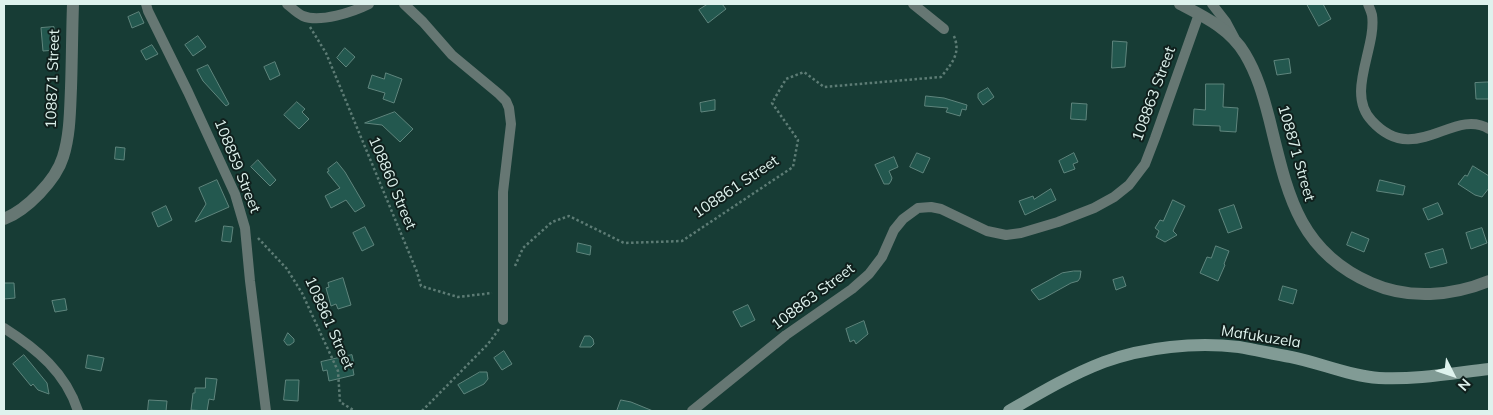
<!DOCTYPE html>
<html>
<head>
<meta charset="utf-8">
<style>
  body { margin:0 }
  #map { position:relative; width:1493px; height:415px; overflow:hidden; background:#173c35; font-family:Mulish,sans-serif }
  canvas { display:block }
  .frame { position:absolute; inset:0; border:5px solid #def2ed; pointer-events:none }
  .north { position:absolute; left:1428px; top:350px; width:50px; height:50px; -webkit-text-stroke:4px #10201d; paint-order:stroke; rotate:131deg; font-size:14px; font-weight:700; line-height:20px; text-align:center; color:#def2ed }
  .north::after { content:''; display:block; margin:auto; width:18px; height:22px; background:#def2ed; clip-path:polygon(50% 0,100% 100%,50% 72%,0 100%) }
</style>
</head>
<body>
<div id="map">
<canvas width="1493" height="415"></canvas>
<div class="frame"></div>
<div class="north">N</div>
</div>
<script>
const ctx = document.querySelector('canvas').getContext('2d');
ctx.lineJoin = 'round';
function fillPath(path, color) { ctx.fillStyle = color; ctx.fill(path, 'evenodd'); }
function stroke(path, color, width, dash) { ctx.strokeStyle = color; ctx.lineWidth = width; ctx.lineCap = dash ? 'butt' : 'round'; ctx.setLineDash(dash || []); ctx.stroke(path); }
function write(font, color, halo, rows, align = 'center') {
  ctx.font = font + ' Mulish,sans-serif'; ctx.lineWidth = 4; ctx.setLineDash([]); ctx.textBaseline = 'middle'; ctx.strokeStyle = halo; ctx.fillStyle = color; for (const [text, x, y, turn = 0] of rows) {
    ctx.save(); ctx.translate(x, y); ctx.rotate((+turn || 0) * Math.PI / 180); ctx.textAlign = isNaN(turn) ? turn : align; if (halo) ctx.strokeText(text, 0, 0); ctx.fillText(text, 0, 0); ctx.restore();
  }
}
const building = new Path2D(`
  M708,4H722L726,9L708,23L699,10Z
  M1307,4H1323L1331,19L1319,26Z
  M139,12L144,23L132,28L128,17Z
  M54,27L56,50L43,51L41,28Z
  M198,36L206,47L193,56L185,45Z
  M1113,41L1127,42L1125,67L1112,68Z
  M152,45L158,54L146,60L141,51Z
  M345,48L355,57L346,67L337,58Z
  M1289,59L1291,73L1277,75L1274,61Z
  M275,62L280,75L270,80L264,67Z
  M208,65L229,104L226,106L203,81L197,70Z
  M386,73L402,79L394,103L383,99L385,93L368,88L372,75L384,79Z
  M1487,82H1489V99H1476L1475,83Z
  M1206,84H1224L1223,107L1238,108L1236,132L1220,131V126L1193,125L1194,109L1205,110Z
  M988,88L994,97L983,105L978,98V94Z
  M926,96L944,98L967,105L966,110L962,109L960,116L946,112L948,108L925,106Z
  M715,100V110L701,112L700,103Z
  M297,102L305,109L302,112L309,119L299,129L284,115Z
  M1072,103L1087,104L1086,120L1071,119Z
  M395,112L413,129L400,142L382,125L365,123Z
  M116,147L125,148L124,160L115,159Z
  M917,153L930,158L923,173L910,167Z
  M1074,153L1078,162L1073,164L1075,169L1064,173L1059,161Z
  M894,157L898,167L889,171L892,178L891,181L889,184H884L875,165Z
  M258,160L276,180L270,186L251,167Z
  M337,162L345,172L365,206L355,212L346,200L331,208L325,196L340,188L327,172L329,171L328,169Z
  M1473,166L1489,176V188L1482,197L1475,195L1458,184L1465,175L1467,176Z
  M217,180L229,207L195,222L206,204L199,188Z
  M1380,180L1405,186L1403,195L1377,191Z
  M1051,189L1056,200L1025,215L1019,201L1033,196L1034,199Z
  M1173,200L1185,206L1173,231L1177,235L1165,242L1156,237L1159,231L1155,228L1160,220L1163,221Z
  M1438,203L1443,214L1428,220L1423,209Z
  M1234,205L1242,228L1228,233L1219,210Z
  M166,206L172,220L158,227L152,213Z
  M224,226L233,227L231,242L222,241Z
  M365,227L374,245L362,251L353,233Z
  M1482,228L1487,243L1471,249L1466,233Z
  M1352,232L1369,239L1364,252L1347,245Z
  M578,243L591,246L590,255L577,252Z
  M1216,246L1229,251L1224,264L1225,265L1218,281L1200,273L1207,257L1211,258Z
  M1443,249L1447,263L1430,268L1425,254Z
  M1074,271H1081L1080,278L1078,281L1071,283L1044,298L1039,300L1031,290L1062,273Z
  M1123,277L1126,286L1116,290L1113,280Z
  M343,278L351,305L338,309L336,304L331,306L326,288L329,287L328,283Z
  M4,283H14L15,298L4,299Z
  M1283,286L1297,290L1293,304L1279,300Z
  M65,299L67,310L55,312L52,301Z
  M748,305L755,320L741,327L733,312Z
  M864,321L868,334L856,344L854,340L850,342L846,329Z
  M288,333L294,339V342L290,345H287L284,341Z
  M585,336H590L593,339L594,344L591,347H580Z
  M504,351L512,364L502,370L494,358Z
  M24,355L47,383L49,394L38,390L33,384L31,386L13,364Z
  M88,355L104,358L101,371L86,368Z
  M352,355L354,364H352L354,375L329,381L327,370L323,371L321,362Z
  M480,372H487L488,379L484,384L464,394L458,385Z
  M206,378L217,379L214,400L209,399L207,411L191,410L193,393H195V388H205Z
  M286,380H299L298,401L284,400Z
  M149,400L167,401L166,411H148Z
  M621,400L631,402L653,411H617Z`);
fillPath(building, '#23584f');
stroke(building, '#5f857d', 1);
stroke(new Path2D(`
  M310,27L326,53L417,272L421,286L458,297L492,293
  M258,238L287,269L302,293L338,371L340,402L355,411
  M515,266L523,248L552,222L569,216L624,243L682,241L793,167L798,140L772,103L786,79L804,72L824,87L941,77C952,63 962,53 953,34
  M422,411L488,344L499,329`), '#5d7c75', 2.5, [2.5, 2.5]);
stroke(new Path2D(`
  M146,4L148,11L188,92L235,194L245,228L250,281L266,411
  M287,4C292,8 298,14 303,16C320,23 353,12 369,4
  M404,4L423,22L452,55L499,94L506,101L509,108L511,124L503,192V320
  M913,4L944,29
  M1212,4L1226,22L1234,37
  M1368,4C1369,7 1371,11 1372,15C1377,48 1345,93 1372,121C1415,168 1453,107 1489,129
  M4,328C37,349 66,373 78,411
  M692,411L786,335L852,289L869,274L882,257L894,230L903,219L918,208L931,207L941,209L987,231L1006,235L1021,233L1058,222L1094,208L1114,197L1129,185L1145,164L1155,138L1199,14`), '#667773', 10);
stroke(new Path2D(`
  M1180,4C1205,17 1230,29 1245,54C1257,74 1263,95 1269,118C1287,190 1296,250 1371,283C1409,300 1452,296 1489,281
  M4,219C27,210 56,180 63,157C70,135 70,111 71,88C72,60 72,32 73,4`), '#667773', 12);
stroke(new Path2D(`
  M1009,411C1040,393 1070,375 1104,362C1145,347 1195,342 1239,347C1256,350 1274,354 1291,357C1321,363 1349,376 1379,378C1416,380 1454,373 1489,369`), '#819b95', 12);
write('15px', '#def2ed', '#10201d', [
  ["108871 Street",53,79,-88],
  ["108863 Street",1154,94,-70],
  ["108871 Street",1296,153,74],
  ["108859 Street",237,166,68],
  ["108860 Street",392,183,67],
  ["108861 Street",736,187,-34],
  ["108863 Street",813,297,-37],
  ["108861 Street",329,323,66],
  ["Mafukuzela",1261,337,9]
]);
</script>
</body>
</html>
